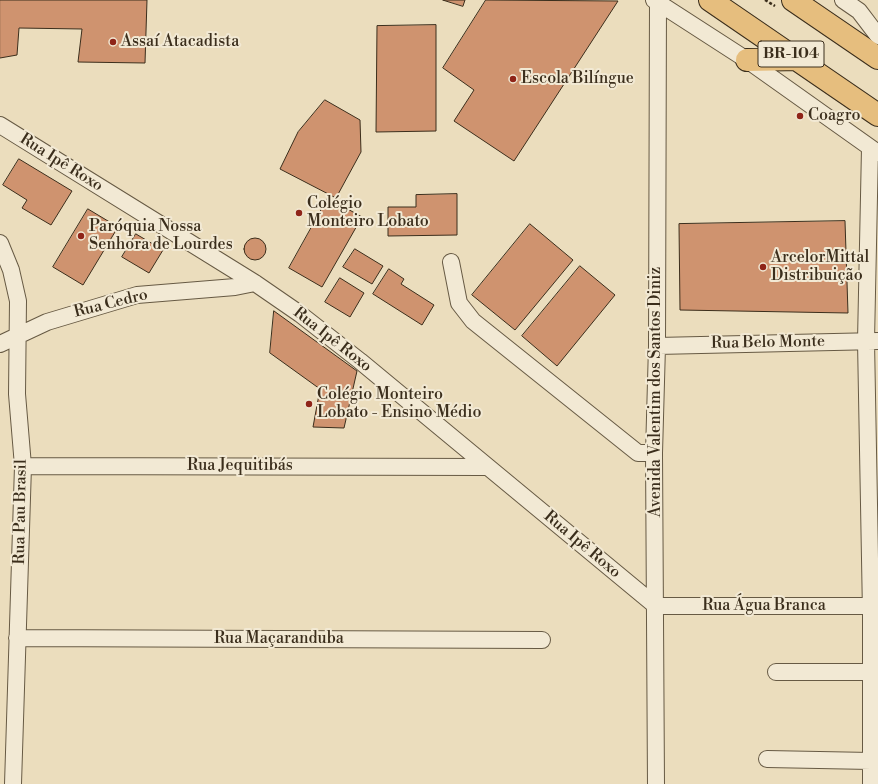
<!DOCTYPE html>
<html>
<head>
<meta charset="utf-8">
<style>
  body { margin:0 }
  canvas { display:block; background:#ebddbd }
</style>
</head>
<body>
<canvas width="878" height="784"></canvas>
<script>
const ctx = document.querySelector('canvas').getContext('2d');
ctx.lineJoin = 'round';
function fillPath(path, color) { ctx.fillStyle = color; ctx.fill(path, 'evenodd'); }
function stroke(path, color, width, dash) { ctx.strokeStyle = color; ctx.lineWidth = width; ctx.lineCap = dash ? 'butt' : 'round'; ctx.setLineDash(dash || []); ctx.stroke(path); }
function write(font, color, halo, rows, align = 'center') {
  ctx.font = font + ' "Libre Bodoni",serif'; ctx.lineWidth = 4; ctx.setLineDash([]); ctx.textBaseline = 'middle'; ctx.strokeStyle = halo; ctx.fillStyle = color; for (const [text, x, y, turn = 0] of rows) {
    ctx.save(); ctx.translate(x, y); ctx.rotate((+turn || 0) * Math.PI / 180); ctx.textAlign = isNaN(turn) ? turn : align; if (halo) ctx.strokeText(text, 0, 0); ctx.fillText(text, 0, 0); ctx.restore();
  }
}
const building = new Path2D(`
  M0,0H147L145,63L78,62L82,29L19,28L17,55L0,58Z
  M443,0H465L463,6Z
  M486,0L618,1L514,161L454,121L474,90L443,68Z
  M436,25V131L376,132L377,26Z
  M325,100L360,120L361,152L336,198L280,169L298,132Z
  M19,159L72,191L51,225L22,208L27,200L3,185Z
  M457,194V235L388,236V207H416V195Z
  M328,198L362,217L322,287L289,268Z
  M88,209L118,227L83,285L53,267Z
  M845,221L848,313L680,310L679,224Z
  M530,224L573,260L515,330L472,295Z
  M136,234L163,250L149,273L122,257Z
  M244 249a11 11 0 1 1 22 0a11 11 0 1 1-22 0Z
  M355,249L383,266L372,284L343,267Z
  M580,266L615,295L557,366L522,336Z
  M389,269L404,279L401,284L434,305L422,325L373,294Z
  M340,278L364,293L350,317L325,302Z
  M274,311L357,371L344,428L313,427L320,389L270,353Z`);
fillPath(building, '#cf936f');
stroke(building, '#3b2e1c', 1);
const minor = new Path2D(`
  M654,0L747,60L878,153
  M843,0L859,11L878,36
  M0,125L255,283L300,314L360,361L656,606H871
  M870,148L866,341L871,613V784
  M0,243L11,270L18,301L17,394L23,466L13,784
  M451,262L459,303L473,321L638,453H654
  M0,344L47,322L137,295L235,287L255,283
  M657,346L878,341
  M23,466L487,467
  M17,638L542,640
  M776,672H872
  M767,759L871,761
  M656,784L654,453L657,346L658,0`);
const highway = new Path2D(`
  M710,0L878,115
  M793,0L878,58
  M747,60L799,59`);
stroke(minor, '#675a44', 18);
stroke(highway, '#3b2e1c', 24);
stroke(new Path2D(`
  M765,0L775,6`), '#3b2e1c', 2.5, [3, 2]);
stroke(minor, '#f2e9d4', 16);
stroke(highway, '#e6be7e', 22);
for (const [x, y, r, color] of [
  [113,42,4,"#8f2418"],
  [513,79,4,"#8f2418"],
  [800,116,4,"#8f2418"],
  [299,213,4,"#8f2418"],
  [81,236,4,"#8f2418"],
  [763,267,4,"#8f2418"],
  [309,404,4,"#8f2418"]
]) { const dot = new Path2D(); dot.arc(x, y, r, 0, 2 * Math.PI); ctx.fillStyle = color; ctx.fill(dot); stroke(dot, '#f2e9d4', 1.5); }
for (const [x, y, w] of [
  [791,54,66]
]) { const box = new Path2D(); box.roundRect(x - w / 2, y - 13, w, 26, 3); ctx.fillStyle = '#f2e9d4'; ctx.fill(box); stroke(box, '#3b2e1c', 1); }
write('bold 15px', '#3b2e1c', null, [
  ["BR-104",791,54]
]);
write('16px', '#3b2e1c', '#f2e9d4', [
  ["Assaí Atacadista",121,42],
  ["Escola Bilíngue",521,79],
  ["Coagro",808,116],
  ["Colégio",307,204],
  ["Monteiro Lobato",307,222],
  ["Paróquia Nossa",89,227],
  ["Senhora de Lourdes",89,245],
  ["ArcelorMittal",771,258],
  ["Distribuição",771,276],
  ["Colégio Monteiro",317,395],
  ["Lobato - Ensino Médio",317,413]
], 'left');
write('16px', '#3b2e1c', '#f2e9d4', [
  ["Rua Ipê Roxo",61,163,32],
  ["Rua Cedro",111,304,-14],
  ["Rua Ipê Roxo",332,340,38],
  ["Rua Belo Monte",768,343,-1],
  ["Avenida Valentim dos Santos Diniz",656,392,-90],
  ["Rua Jequitibás",240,466],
  ["Rua Pau Brasil",21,512,-89],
  ["Rua Ipê Roxo",582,545,40],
  ["Rua Água Branca",764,606],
  ["Rua Maçaranduba",279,639]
]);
</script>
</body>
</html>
